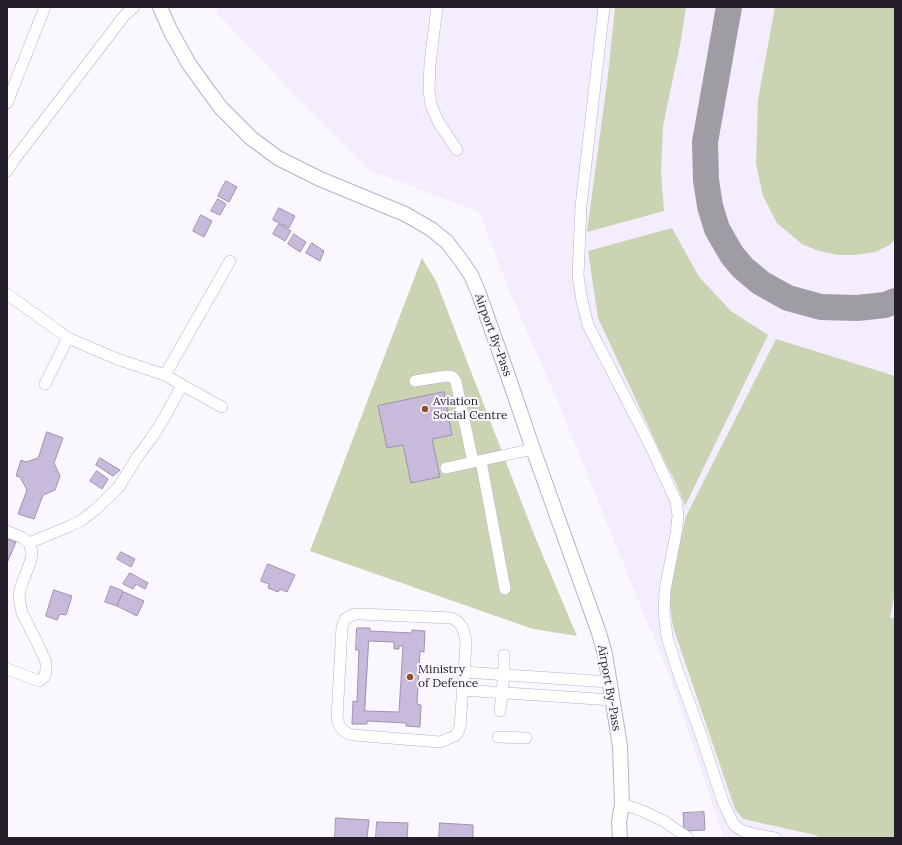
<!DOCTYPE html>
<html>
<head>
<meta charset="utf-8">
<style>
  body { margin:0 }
  #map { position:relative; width:902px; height:845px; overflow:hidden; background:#faf7fe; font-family:Lora,serif }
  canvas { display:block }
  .frame { position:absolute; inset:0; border:8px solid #251f2b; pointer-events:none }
</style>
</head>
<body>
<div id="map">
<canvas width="902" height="845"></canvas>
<div class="frame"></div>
</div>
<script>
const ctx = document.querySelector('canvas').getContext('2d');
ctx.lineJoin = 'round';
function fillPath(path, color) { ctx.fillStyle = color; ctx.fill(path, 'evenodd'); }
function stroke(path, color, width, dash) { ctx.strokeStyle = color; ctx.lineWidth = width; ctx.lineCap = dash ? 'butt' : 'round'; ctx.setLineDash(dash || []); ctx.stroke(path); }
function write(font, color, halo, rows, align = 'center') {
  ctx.font = font + ' Lora,serif'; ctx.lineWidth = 4; ctx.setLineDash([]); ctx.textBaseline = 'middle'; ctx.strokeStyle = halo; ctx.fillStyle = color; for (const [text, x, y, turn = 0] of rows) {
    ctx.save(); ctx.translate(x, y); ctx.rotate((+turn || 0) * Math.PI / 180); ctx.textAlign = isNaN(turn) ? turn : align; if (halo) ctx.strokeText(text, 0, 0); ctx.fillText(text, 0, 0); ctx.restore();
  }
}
fillPath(new Path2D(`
  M216,7H895V838H724L670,678L555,395L510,292L479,212L369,170L290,90L218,14Z`), '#f4edfe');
fillPath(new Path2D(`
  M615,7H686L681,40L663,126L661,172L664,211L587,232L608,75Z
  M775,7H895V240L888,246L875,252L855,255H839L819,251L802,244L777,223L763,196L756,164L758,100Z
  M672,228L699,277L731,311L768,335L685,506L676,483L664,460L598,318L588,251Z
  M422,258L436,281L535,537L577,636L533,629L310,551Z
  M776,339L895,376V592L890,617L895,619V838H820L815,835L743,819L735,809L673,627L669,600L673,573L686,516Z`), '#cad4b2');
stroke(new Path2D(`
  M729,7L705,142L706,180L710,206L717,229L732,255L743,268L761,283L788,298L821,307L857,308L885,305L895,301`), '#a09ca4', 26);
const building = new Path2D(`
  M226,181L237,187L229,202L218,196Z
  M218,199L226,204L220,215L211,211Z
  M279,208L295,216L289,228L273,220Z
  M201,215L212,221L204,237L193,231Z
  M279,224L291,231L285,241L273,234Z
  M294,234L306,242L300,252L288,244Z
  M312,243L324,251L320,261L306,253Z
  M444,392L452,435L432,439L440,477L411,483L403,445L387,448L378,406Z
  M47,432L63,438L54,463L60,476L55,490L43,495L34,519L18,514L27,490L20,477L16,476L21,460L26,462L38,458Z
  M100,458L120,470L113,476L96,465Z
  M97,471L108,479L102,489L90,481Z
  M7,539L16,542L7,563Z
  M121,552L135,559L131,567L117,559Z
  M268,564L295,575L287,592L280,589L278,592L268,588L269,584L261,581Z
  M130,573L148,583L145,589L136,584L133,589L123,584Z
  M111,586L123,591L117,606L105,602Z
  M54,590L72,596L66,615L60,614L57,620L46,616Z
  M124,592L144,601L137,616L117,606Z
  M357,628H370V631L412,633V630L425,631L424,652L420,651L417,704L421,705L420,727L406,726V723L367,721V724H352L353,701L357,702L359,650H356ZM369,641L394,642V649H399V646H403L399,712L365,711Z
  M704,812L705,830L684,831L683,813Z
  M336,818L369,820L367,838H335Z
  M377,822L408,823L407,838H376Z
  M440,823L473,825V838H439Z`);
fillPath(building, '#c7bada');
stroke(building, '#9f92b0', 1);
const minor = new Path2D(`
  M437,7L430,64L429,90L431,105L439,123L457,150
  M604,7L581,206L578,276L582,301L588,325L649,443L676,501L678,516L676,534L665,590L664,612L667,637L678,672L700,732L723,802L734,825L743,831L757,835L775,838
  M7,103L45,7
  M7,171L14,160L124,16L134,7
  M7,294L68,338L117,359L165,375L182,385L222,407
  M165,375L230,261
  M415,381L446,376C452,376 454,377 456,382L473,462
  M45,384L68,338
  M481,461L505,589
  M446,468L533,449
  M7,531L23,538L29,543L32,552L31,560L20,589L19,598L22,613L35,638L46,662V671L44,677L39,681L7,669
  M29,543L70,526L82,520L96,509L118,488L138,456L151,439L166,415L182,385
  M354,614H360L452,618C463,624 465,632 466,644L460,727L458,732L455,736L440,742L353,735C343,733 339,727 337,718L342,627L345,619Z
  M464,672L609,682
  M462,690L612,700
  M500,711L504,674V655
  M498,737L526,738
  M622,804L640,810L664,821L688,838`);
const major = new Path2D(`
  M160,7L170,30L189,64L207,89L221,108L251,138L278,158L320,179L405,214L431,229L447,242L460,259L471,275L479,294L507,373L533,449L599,633L605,654L620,746L622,804L619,822L620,838`);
stroke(minor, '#bcafce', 12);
stroke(major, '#bcafce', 16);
stroke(minor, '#fff', 11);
stroke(major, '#fff', 14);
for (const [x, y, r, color] of [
  [425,409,4,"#944f26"],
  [410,677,4,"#944f26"]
]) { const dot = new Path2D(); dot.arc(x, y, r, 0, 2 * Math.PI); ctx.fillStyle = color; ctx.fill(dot); stroke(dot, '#faf7fe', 1.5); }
write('12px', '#251f2b', '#faf7fe', [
  ["Airport By-Pass",493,335,70],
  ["Airport By-Pass",609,688,80]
]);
write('12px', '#251f2b', '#faf7fe', [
  ["Aviation",433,402],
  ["Social Centre",433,416],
  ["Ministry",418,670],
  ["of Defence",418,684]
], 'left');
</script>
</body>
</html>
